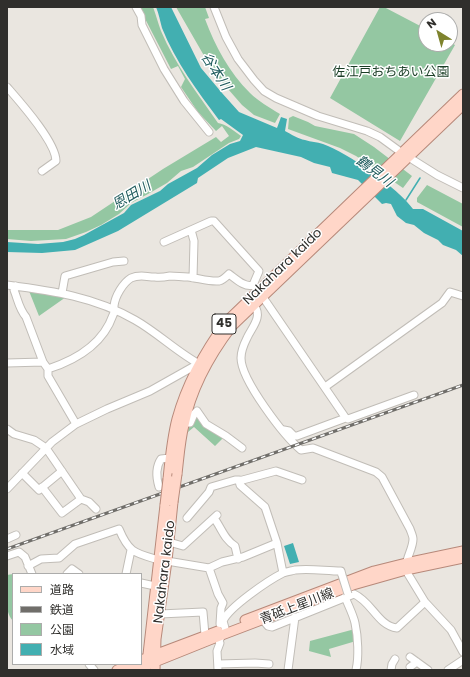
<!DOCTYPE html>
<html>
<head>
<meta charset="utf-8">
<style>
  body { margin:0 }
  #map { position:relative; width:470px; height:677px; overflow:hidden; background:#eae6e0; font-family:Poppins,"Noto Sans JP",sans-serif }
  canvas { display:block }
  .frame { position:absolute; inset:0; border:8px solid #302f2c; pointer-events:none }
  .legend { position:absolute; left:12px; top:573px; width:130px; height:92px; box-sizing:border-box; background:#fff; border:1px solid #acacab; margin:0; padding:5px 7px; list-style:none; font-size:12px; color:#302f2c }
  .legend li { display:flex; align-items:center; gap:8px; height:20px }
  .legend b { width:20px; border:1px solid #acacab }
  .north { position:absolute; left:418px; top:12px; width:40px; height:40px; box-sizing:border-box; background:#fff; border:1px solid #acacab; border-radius:50%; rotate:323deg; font-size:11px; font-weight:700; line-height:16px; text-align:center; color:#302f2c }
  .north::after { content:''; display:block; margin:auto; width:14px; height:18px; background:#7e832d; clip-path:polygon(50% 0,100% 100%,50% 72%,0 100%) }
</style>
</head>
<body>
<div id="map">
<canvas width="470" height="677"></canvas>
<div class="frame"></div>
<ul class="legend">
<li><b style="height:5px;background:#ffd6c8"></b>道路</li>
<li><b style="height:5px;background:#706e6a"></b>鉄道</li>
<li><b style="height:11px;background:#94c7a2"></b>公園</li>
<li><b style="height:11px;background:#42afb1"></b>水域</li>
</ul>
<div class="north">N</div>
</div>
<script>
const ctx = document.querySelector('canvas').getContext('2d');
ctx.lineJoin = 'round';
function fillPath(path, color) { ctx.fillStyle = color; ctx.fill(path, 'evenodd'); }
function stroke(path, color, width, dash) { ctx.strokeStyle = color; ctx.lineWidth = width; ctx.lineCap = dash ? 'butt' : 'round'; ctx.setLineDash(dash || []); ctx.stroke(path); }
function write(font, color, halo, rows, align = 'center') {
  ctx.font = font + ' Poppins,"Noto Sans JP",sans-serif'; ctx.lineWidth = 3; ctx.setLineDash([]); ctx.textBaseline = 'middle'; ctx.strokeStyle = halo; ctx.fillStyle = color; for (const [text, x, y, turn = 0] of rows) {
    ctx.save(); ctx.translate(x, y); ctx.rotate((+turn || 0) * Math.PI / 180); ctx.textAlign = isNaN(turn) ? turn : align; if (halo) ctx.strokeText(text, 0, 0); ctx.fillText(text, 0, 0); ctx.restore();
  }
}
fillPath(new Path2D(`
  M139,7H153C156,15 158,23 161,31C175,64 197,93 218,123C226,124 234,131 241,136L239,139L229,143L193,167L181,171L167,183L148,194L131,203L119,214L101,225L86,232L66,239L31,241L7,239V230H58L91,217L163,169L216,137L221,142L229,136L222,126L216,131L198,112L181,87L185,79L178,66L171,69Z
  M176,7H205L209,18L205,19C215,46 229,72 250,93C258,101 270,108 280,114L275,123L254,115L242,105L214,73Z
  M380,7H384L426,29V44H450V42L455,45L400,141L330,98Z
  M293,116L308,122L315,126L354,134L374,147L412,176L403,188L356,156L340,148L288,129L289,118Z
  M427,185L463,204V227L417,202V198Z
  M29,291L66,297L39,316Z
  M195,415L224,437L215,446L194,427L188,432L189,426L194,422Z
  M13,574V621C3,610 7,589 7,575Z
  M355,629L356,641L329,649L331,657L309,651L310,641Z`), '#94c7a2');
fillPath(new Path2D(`
  M156,7H171L201,68L222,93L239,112L277,128L281,117L287,119L285,131C291,134 298,139 305,140C311,142 317,142 323,144C348,153 398,188 413,209H423L463,231V256L456,250L443,245L438,240L424,233L414,225L406,223L397,216L391,204L386,203L382,204L358,180L332,173L330,167L314,163L301,157L256,147L228,158L198,178L197,183L118,231L75,250L42,253L7,252V242L38,244L63,242L75,239L84,235L124,213L131,205L160,191L168,184L197,168L212,155L230,144L240,141L243,135L221,119L219,120C198,92 175,61 162,28C160,21 159,14 156,7Z
  M293,543L299,562L290,564L284,546Z`), '#42afb1');
stroke(new Path2D(`
  M406,200L420,178`), '#42afb1', 1.5);
const minor = new Path2D(`
  M136,7L141,16L142,25L164,69L184,101L209,132
  M214,7L226,37L238,59L254,80L264,91L276,98L318,116L367,131L380,137L402,153L437,175L463,188
  M7,87C20,102 56,142 56,161L42,171
  M191,230L194,241L193,278
  M164,242L211,221H214L259,271L253,285
  M7,285C53,291 95,297 135,320C158,333 178,353 201,365
  M16,286L14,290C18,300 19,309 26,317L43,362L48,369V376L76,424
  M62,293L65,276L113,262L124,261
  M254,305C263,317 252,327 247,338C244,344 241,352 241,358C241,380 284,436 301,450L313,448L376,472L382,477L410,529C411,532 413,536 413,539C413,551 402,562 408,574L425,602L451,630L463,652
  M7,363L43,362
  M48,369C76,360 103,344 113,315C115,312 114,309 114,306C115,296 123,283 131,278C140,274 146,277 155,277C160,278 165,277 170,276C176,276 182,277 188,277C198,278 209,282 219,281C223,280 226,277 229,274C236,279 245,288 253,285L258,290L345,417L343,419L297,436H294L289,431L284,430
  M325,387L442,303L450,292L463,296
  M344,417L348,419L414,395
  M184,423H190L194,414L197,411L206,424L226,436L242,448
  M7,429L14,434L34,440L46,448L81,499L89,502L96,509
  M22,473L39,490L62,471
  M42,487L62,513L81,499
  M159,487C156,477 155,468 161,459L170,458
  M7,489L52,442L76,424L107,409L150,391L198,364
  M187,518L209,492L211,487L235,480H239V481
  M214,518C222,529 224,539 235,546L238,559
  M7,539L16,535
  M169,542L183,546L217,515
  M277,543L283,573
  M7,556L19,552L25,557L32,574
  M167,561L209,568L222,562L243,557L277,543L265,507L240,485L239,481L276,471L302,480
  M28,566L41,559L59,558L75,544L119,529C129,553 135,553 159,560
  M209,568L218,594L223,603L221,608L220,624
  M67,574L72,569L79,574
  M126,574L131,550
  M141,583L155,586
  M345,597C348,605 353,614 355,623C358,637 359,657 356,670
  M160,614L203,612L205,635
  M263,620L268,626L272,627L354,594C372,602 378,626 397,628L425,602
  M225,628L223,621C229,607 269,580 283,573C286,572 291,571 295,570C310,568 326,571 341,571L342,575
  M410,657L428,670
  M89,664L94,670
  M218,664L255,663L269,664
  M410,667L417,662
  M218,670L217,651L220,643L219,641L222,635
  M288,670L295,617
  M391,670L392,664L395,659
  M448,670L463,660`);
const major = new Path2D(`
  M177,474C179,457 180,441 184,425C191,389 210,355 232,326L463,105
  M168,479C170,459 172,438 177,419C187,382 205,351 227,321L463,94
  M245,620L374,571L406,563L463,551
  M141,660L218,631
  M147,663L165,505
  M117,670L132,664
  M135,670L222,635L353,585L406,570L463,558
  M155,670L156,639L167,561L173,502`);
stroke(minor, '#c1bdb7', 9);
stroke(major, '#b7897a', 11);
stroke(minor, '#fff', 7);
stroke(major, '#ffd6c8', 9);
const rail = new Path2D(`
  M7,549L463,385`);
stroke(rail, '#706e6a', 3);
stroke(rail, '#fff', 1.5, [4.5]);
const minorBridge = new Path2D(`
  M342,575L348,594`);
const majorBridge = new Path2D(`
  M173,502L177,474
  M165,505L168,479`);
stroke(minorBridge, '#c1bdb7', 9, []);
stroke(majorBridge, '#b7897a', 11, []);
stroke(minorBridge, '#fff', 7);
stroke(majorBridge, '#ffd6c8', 9);
for (const [x, y, w] of [
  [224,324,24]
]) { const box = new Path2D(); box.roundRect(x - w / 2, y - 10, w, 20, 3); ctx.fillStyle = '#fff'; ctx.fill(box); stroke(box, '#302f2c', 1); }
write('bold 12px', '#302f2c', null, [
  ["45",224,324]
]);
write('13px', '#1a3e26', '#fff', [
  ["佐江戸おちあい公園",391,73]
]);
write('13px', '#302f2c', '#fff', [
  ["Nakahara kaido",283,267,-44],
  ["Nakahara kaido",165,572,-83],
  ["青砥上星川線",297,607,-21]
]);
write('italic 14px', '#205c5d', '#fff', [
  ["谷本川",215,72,57],
  ["鶴見川",374,172,37],
  ["恩田川",132,196,-31]
]);
</script>
</body>
</html>
